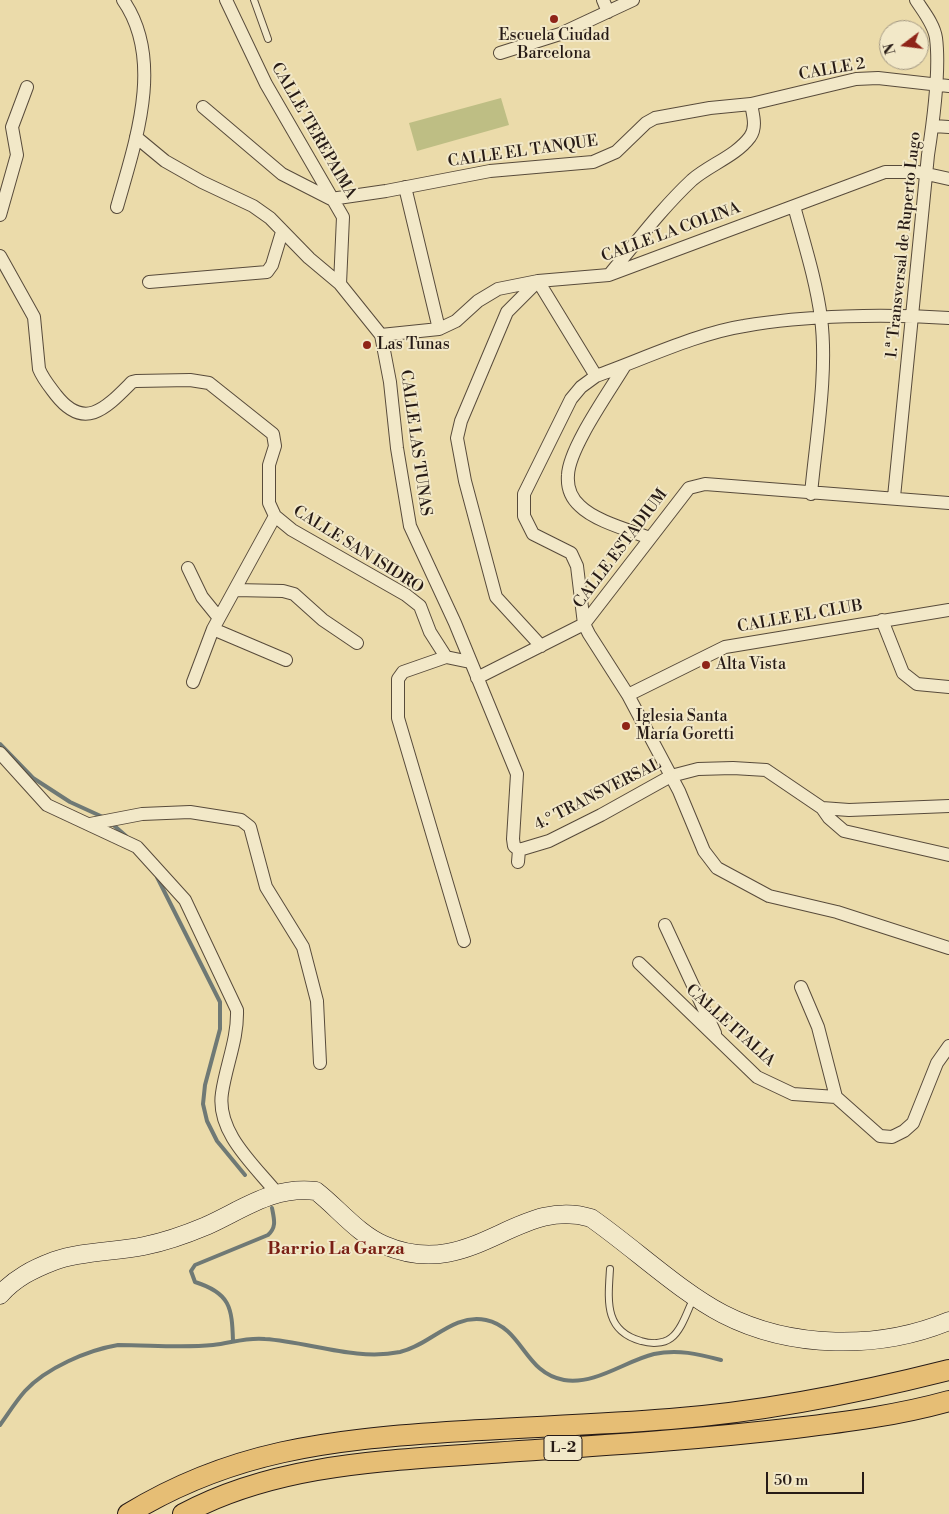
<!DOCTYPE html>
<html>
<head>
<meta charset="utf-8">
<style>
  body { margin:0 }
  #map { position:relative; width:949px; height:1514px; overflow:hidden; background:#ebdbaa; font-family:"Libre Bodoni",serif }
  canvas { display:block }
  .north { position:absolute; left:879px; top:20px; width:50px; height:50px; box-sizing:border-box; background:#f2e8c8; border:1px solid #a19681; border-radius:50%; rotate:255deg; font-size:14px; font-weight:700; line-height:20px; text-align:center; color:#271b16 }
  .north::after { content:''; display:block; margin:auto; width:18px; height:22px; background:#8f2418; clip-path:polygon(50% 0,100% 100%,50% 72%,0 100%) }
  .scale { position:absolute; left:766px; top:1472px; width:98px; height:22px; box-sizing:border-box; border:2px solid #271b16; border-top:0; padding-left:6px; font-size:15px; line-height:18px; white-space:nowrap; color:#271b16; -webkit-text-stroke:4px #f2e8c8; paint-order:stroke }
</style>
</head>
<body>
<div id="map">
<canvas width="949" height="1514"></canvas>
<div class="north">N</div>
<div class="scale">50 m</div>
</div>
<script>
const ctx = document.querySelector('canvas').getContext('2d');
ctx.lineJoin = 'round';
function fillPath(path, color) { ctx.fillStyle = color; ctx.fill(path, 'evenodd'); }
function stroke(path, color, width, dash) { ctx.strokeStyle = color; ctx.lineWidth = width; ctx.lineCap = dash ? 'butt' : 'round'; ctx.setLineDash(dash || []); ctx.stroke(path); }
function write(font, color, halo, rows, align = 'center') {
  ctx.font = font + ' "Libre Bodoni",serif'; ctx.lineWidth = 4; ctx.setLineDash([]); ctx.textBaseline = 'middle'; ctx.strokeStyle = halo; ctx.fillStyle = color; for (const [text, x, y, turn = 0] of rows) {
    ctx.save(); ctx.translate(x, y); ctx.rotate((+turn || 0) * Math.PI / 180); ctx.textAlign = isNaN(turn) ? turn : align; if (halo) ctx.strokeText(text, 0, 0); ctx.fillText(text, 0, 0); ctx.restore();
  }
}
fillPath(new Path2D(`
  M501,98L509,125L417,151L409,123Z`), '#bebe84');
stroke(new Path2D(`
  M0,744L33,778L70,802L105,818
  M110,822L126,836
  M157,877L220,1002V1029L205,1085L203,1104L207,1121L217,1141L245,1175
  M233,1341C232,1307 230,1293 195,1282L191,1271L195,1265L268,1235C277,1227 274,1219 272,1208
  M0,1425C8,1414 16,1401 25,1391C46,1368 88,1350 118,1345C150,1345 182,1348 213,1345C231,1343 247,1337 265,1339C310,1342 355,1361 400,1352C431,1345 452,1313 486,1320C523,1328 524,1373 564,1380C596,1385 625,1361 654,1354C678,1349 698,1354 721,1360`), '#6f7975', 4);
const service = new Path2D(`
  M254,0L268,39
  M610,1269C608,1301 604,1331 641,1341C651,1344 663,1344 671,1338C682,1330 688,1309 694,1297`);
const minor = new Path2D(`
  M226,0L266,84L343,217L340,284
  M603,0L608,12
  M500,53L560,34L633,0
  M751,104L856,79L878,78L949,86
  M203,107L282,174L331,199L386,191L490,171L593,162L616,152L646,123L655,118L710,108L751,104C753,115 757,127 750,137C736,156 709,165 692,180C661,209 636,243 609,275
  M933,126L949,127
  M136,137L165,161L202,182L253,206L270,218L309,258L340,284L381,335L390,382L397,448L410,526L455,623L517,774L513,839L514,846L519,850
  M405,187L439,329
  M794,206C804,243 816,280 821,318C828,372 816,439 811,494
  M117,207C135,143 165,60 123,0
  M0,215L17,155L12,127L27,87
  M0,256L34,317L39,369C43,379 50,387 56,395C85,432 107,407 132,382L136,381L190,380L209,383L273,434L275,446L269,465V503L275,516L292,530L406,595L420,606L430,632L446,657L470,662
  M149,282L267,272L272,265L282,232
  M949,318C886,314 806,315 744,326C698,333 641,360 596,376L581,387L571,399L524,494V516L533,534L571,553L577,566L584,624L589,634L628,695L679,791L704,851L717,868L769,896L837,912L949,948
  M381,335L439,329L456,321L478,301L498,289L538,281L596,376
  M624,367C609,392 569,448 568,475C567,487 571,498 580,506C595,521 629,530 650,538
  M894,497L928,155C933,123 940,69 936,38C934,24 923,11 916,0
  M188,568L202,597L219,618
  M235,590L283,591L294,594L323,620L357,643
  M882,620L903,673L917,684L949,687
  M213,629L286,660
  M541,646L496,597L465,481L457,438L461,421L507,312L538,281L609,275L885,172H918L949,179
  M446,657L403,672L398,679V718L464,941
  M477,678L584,624L689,488L705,484L949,503
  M193,682L213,629L275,516
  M628,695L725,647L949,610
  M0,753L47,805L137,847L185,900L237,1010C238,1039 226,1065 222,1093C216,1132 254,1165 276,1192
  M822,808L849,810L949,806
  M90,824L142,814L190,812L241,820L250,827L266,887L303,947L317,1001L320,1063
  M518,862L519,850L549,841L601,815L671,776L698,769L733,768L766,770L822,808L829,818L844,831L949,855
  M665,925L715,1033
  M639,963L757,1077L793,1094L836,1097L880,1136L892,1137L904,1131L913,1123L937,1063L949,1046
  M801,987L818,1027L836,1097`);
const secondary = new Path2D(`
  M0,1295C15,1278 33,1269 54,1261C82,1251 114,1252 144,1246C164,1242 187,1234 206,1226C244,1209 272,1186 316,1191C338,1208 358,1234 384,1245C472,1283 518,1195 591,1218C634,1248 679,1291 723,1314C791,1349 879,1350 949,1321`);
const trunk = new Path2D(`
  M128,1514C231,1451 329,1440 447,1432C521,1427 596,1425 670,1419C764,1412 858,1393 949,1370
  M183,1514C278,1463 387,1461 491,1453C593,1446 694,1440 795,1428C846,1422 899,1415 949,1401`);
stroke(service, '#584b3b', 8);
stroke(minor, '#584b3b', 14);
stroke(secondary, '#271b16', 19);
stroke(trunk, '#271b16', 22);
stroke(service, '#f2e8c8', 6);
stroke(minor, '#f2e8c8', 12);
stroke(secondary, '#f2e8c8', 18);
stroke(trunk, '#e6be75', 20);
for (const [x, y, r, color] of [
  [554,19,5,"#8f2418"],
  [367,345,5,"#8f2418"],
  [706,665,5,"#8f2418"],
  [626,726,5,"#8f2418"]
]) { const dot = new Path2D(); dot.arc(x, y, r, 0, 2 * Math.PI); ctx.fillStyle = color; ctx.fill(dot); stroke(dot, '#f2e8c8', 2); }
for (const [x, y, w] of [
  [563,1448,38]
]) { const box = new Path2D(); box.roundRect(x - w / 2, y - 12.5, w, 25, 4); ctx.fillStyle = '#f2e8c8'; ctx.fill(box); stroke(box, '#271b16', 1); }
write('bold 15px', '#271b16', null, [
  ["L-2",563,1448]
]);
write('16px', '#271b16', '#f2e8c8', [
  ["Escuela Ciudad",554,36,"center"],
  ["Barcelona",554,54,"center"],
  ["Las Tunas",377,345],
  ["Alta Vista",716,665],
  ["Iglesia Santa",636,717],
  ["María Goretti",636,735]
], 'left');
write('16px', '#271b16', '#f2e8c8', [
  ["CALLE 2",832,70,-10],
  ["CALLE TEREPAIMA",313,131,60],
  ["CALLE EL TANQUE",523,152,-8],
  ["CALLE LA COLINA",671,233,-20],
  ["1.ª Transversal de Ruperto Lugo",904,245,-84],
  ["CALLE LAS TUNAS",415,443,82],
  ["CALLE ESTADIUM",621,549,-53],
  ["CALLE SAN ISIDRO",358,550,32],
  ["CALLE EL CLUB",800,617,-10],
  ["4.° TRANSVERSAL",598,795,-27],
  ["CALLE ITALIA",730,1026,42]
]);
write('bold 18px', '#7a1f14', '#f2e8c8', [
  ["Barrio La Garza",336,1250]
]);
</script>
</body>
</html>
